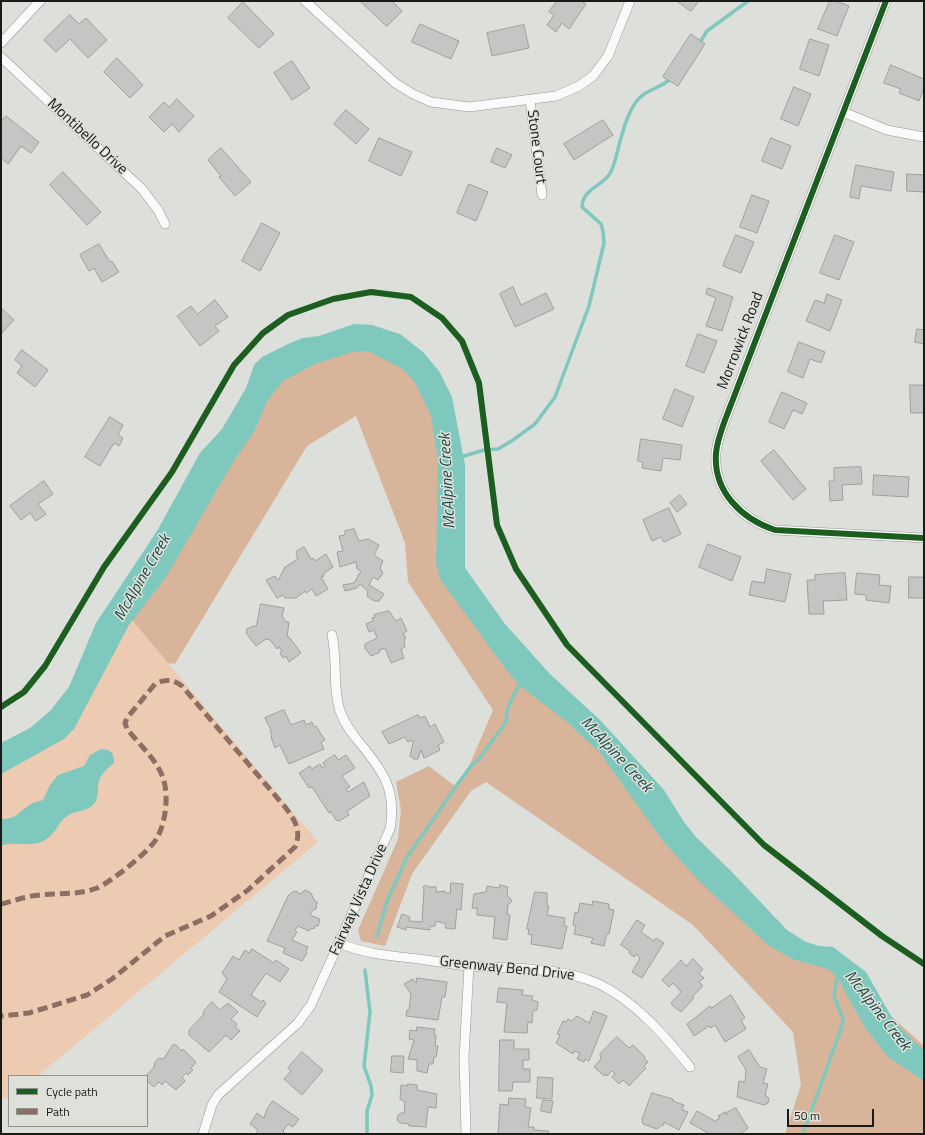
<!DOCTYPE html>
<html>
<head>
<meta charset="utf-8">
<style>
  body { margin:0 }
  #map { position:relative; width:925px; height:1135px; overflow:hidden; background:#dddfdb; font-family:"Titillium Web",sans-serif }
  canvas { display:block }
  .frame { position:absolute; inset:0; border:2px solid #1a1b19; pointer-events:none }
  .legend { position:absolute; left:8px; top:1075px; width:140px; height:52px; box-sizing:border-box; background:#dee0da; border:1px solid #90918d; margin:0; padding:5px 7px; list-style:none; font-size:12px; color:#1a1b19 }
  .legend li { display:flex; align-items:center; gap:8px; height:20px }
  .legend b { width:20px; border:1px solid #90918d }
  .scale { position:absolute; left:787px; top:1109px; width:87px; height:18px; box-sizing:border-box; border:2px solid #1a1b19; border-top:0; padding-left:5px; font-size:12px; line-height:14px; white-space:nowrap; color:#1a1b19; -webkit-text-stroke:3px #dee0da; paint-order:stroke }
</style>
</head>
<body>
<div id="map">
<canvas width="925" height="1135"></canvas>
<div class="frame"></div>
<ul class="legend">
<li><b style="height:5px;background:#1b5e20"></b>Cycle path</li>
<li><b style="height:5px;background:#8d6e63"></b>Path</li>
</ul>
<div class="scale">50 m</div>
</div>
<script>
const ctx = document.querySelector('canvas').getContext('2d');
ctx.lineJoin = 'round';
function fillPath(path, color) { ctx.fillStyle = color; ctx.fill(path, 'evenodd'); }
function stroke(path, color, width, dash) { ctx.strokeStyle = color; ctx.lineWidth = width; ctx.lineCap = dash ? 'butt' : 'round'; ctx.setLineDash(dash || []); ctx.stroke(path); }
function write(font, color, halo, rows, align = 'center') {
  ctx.font = font + ' "Titillium Web",sans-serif'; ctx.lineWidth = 3; ctx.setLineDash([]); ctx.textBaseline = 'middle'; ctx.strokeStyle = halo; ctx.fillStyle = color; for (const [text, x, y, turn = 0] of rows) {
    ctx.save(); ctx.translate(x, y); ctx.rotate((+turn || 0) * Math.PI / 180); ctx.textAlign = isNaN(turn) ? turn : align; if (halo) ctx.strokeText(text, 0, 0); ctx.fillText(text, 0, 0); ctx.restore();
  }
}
fillPath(new Path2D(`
  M127,614L318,842L38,1076H9V1099L1,1098V755L35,742Z`), '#edcbb2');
fillPath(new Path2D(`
  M332,347L391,352L448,413L454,590L759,918L848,977L924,1046V1134H785L801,1085L793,1032L693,925L486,782L471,791L412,874L385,946L361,941L358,930L398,839L401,810L396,782L429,766L456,787L467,771L493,710L408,582L405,543L356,416L307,446L175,664L168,663L127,614L266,372Z`), '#d8b49b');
fillPath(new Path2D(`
  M354,324L372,325L400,334L423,352L439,371L452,397L465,465V568L505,624L550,674L600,720L664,790L684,822L696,837L732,872L787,930L806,942L819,946L833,947L866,972L894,1021L915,1043L924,1049V1081L888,1057L864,1026L837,977L828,969L792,959L768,945L699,881L663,841L600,753L566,721L519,685L505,668L440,579L436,563L438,459L431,416L416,384L403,369L368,351L352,352L315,364L283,381L267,401L255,430L232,464L166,577L129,625L74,729L64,739L1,774V743L30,728L50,711L69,687L96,623L157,531L200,453L222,429L246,388L254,365L262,357L290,343L303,338L319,336Z
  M101,749C111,749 114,753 114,763C106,770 99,775 98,786C98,791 98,796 96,801C90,812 76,810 67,816C56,824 57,835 41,842C29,847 10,841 1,846V819C18,819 19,811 31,804C35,801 39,802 43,800L50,785L58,775L84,766L90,755Z`), '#7ec8be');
stroke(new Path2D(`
  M699,44L707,31L748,1
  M459,455L464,456L484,450L498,449L513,440L535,424L555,397L589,306L604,243L603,231L601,224L582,207C583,189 600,187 609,175C614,168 616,157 618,149C622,134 627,114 636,102C645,89 661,89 671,78
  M377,936L387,901L407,857L459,782L471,766L479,759L501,729L507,720L506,715L510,703L521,681
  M365,970L370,1012L364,1066L371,1086L372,1095L367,1111V1134
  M803,1134L842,1026L843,1019L834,996L838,973`), '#7ec8be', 3.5);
const building = new Path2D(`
  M360,1H392L402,11L387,26Z
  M557,1H581L586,4L569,29L562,23L556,32L547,25L554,15L549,12Z
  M677,1H699L691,11Z
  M830,1H836L849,6L837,36L818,29Z
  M243,2L274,34L259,48L228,18Z
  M70,15L79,24L86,18L107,40L88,58L70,39L56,52L44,40Z
  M420,24L459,41L451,59L412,42Z
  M524,25L529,48L492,56L487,33Z
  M691,34L705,44L678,86L663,77Z
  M810,39L829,45L819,76L800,69Z
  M117,58L143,85L130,98L104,72Z
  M292,61L310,88L292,100L274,73Z
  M891,65L924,79V87L919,101L899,93L901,89L884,83Z
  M794,87L811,94L798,126L781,119Z
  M177,99L194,116L179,132L172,124L164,132L149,117L164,102L169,107Z
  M346,110L369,129L356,144L334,124Z
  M6,116L39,142L31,153L21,146L8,164L1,158V122Z
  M603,120L613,135L574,160L564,144Z
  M379,138L412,152L401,176L369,161Z
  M771,138L791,146L782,169L762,161Z
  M221,148L251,182L235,196L219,177L221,176L208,160Z
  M497,148L512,155L505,168L491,162Z
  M856,165L894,172L891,191L861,186L859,199L850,197Z
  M63,172L101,212L87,225L50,185Z
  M907,174L924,175V192L907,191Z
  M469,184L488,192L476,221L457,213Z
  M752,195L769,201L757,233L740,227Z
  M262,223L280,233L260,271L242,261Z
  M736,235L754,242L741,273L723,266Z
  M835,235L854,242L839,280L820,273Z
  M99,244L110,262L112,261L119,272L102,282L94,268L89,271L80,255Z
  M513,287L521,305L546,293L554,309L515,327L500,294Z
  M708,288L733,297L722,331L706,326L716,298L706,294Z
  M827,294L842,300L830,331L806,321L815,300L824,303Z
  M215,300L228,317L215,326L219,331L200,346L177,316L191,306L197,314Z
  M1,308L14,320L1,334Z
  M917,329L924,330V344L915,342Z
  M698,334L717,341L704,373L686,366Z
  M799,342L825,352L821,363L810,359L803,378L788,372Z
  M22,350L48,370L35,387L17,373L22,366L15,360Z
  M910,385H924V413H911Z
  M675,389L694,397L682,427L663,419Z
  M782,392L807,403L802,414L793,410L784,429L769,422Z
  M110,417L123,425L118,435L123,438L119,446L114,443L100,466L85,457Z
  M641,439L682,445L680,460L663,458L661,471L642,468L643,462L638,461Z
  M774,450L806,489L793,500L761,461Z
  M861,467L862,484L842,485L843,500L830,501L829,481H834V468Z
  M874,475L909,477L908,497L873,495Z
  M44,481L53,494L38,504L46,514L36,521L30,513L21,520L10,506Z
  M680,495L687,504L677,512L670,503Z
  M669,508L681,534L664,542L661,537L652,541L643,520Z
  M354,529L359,541L368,539L379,545L374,555L383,561L380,568L383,573L378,580L373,577L369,585L384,594L379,601H374L367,596L368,591L360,584L357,588L345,591L343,585L354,583L361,571L357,569L356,562L340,567L337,552L343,551L339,536L345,535V531Z
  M708,544L741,557L732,581L699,567Z
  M304,547L311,559L313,558L315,561L326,554L333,567L323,574L324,576L321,577L328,589L316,596L312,589L306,593L305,591L296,598H285L283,595L277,598L266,580L275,576L277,580L279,579L285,567L298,559L296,554L297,551Z
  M767,569L791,574L785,602L749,595L752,581L764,583Z
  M845,573L847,600L823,601L824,614H809L807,580H815V575Z
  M857,573L880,575L879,585L891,586L889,603L866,600V595L855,594Z
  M909,577H924V598H909Z
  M261,604L284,608L282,616L286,622H289L287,637H289L301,653L289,662L286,656L283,658L280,653L282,652L279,647L277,649L270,640L266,639L256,646L246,633L247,629L253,626H256Z
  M389,611L396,621L401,618L407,631L403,633L406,638L404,639L405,647L401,649L404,658L391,663L385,648L379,650L380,652L371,656L365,648V644L377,638L374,630L369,632L366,624L373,621L372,618L375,617L374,615Z
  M284,710L291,725L304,720L306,725L312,722L314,727L316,726L325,740L321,742L324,749L289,764L280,745L275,748L271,737L272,736L270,731L271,730L265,718Z
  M418,715L420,718L425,716L430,727L435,724L444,742L438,745L440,750L424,758L421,750L418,759H414L410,756L413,743L412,740L408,742L405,737L389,744L382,732Z
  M335,755L338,760L346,755L355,768L342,776L350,787L346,789L348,792L364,782L370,796L347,811L349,815L339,821L336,820L330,811L329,813L312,787L309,788L299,773L310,766L312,769L320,764L322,768L325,766L323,763Z
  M451,883L463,884L461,910L457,909L455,929L445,928L446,924L436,921L435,926H430V930L406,927V930L397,927L402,914L410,917L409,921L422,922L424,889L423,887L426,885L428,887H436V892L445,891V893H450Z
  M500,885L508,887L507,895L512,901L508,905L507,914L510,915L507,940L493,938L495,917L477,915V908H472L474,894L486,892L487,886L499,888Z
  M306,890L311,893L314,900L317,902L316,909L312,911L310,915L320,919L318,926H315L314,929L311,928L309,931L298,926L295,930L297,932L292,940L308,947L306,952L307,953L302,961L283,953L285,948L267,941L288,896L294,891L295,892L297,891L299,894Z
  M535,892L547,893V906H549L547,915L565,918L564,926H567L562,949L531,944L532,935L528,934L529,929H527Z
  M593,901L609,904V909L614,910L609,934L607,933L604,946L591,943L593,938L574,934L576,926L573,925L575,912L578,913L580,903L592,905Z
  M637,920L645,925L641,932L654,941L656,938L664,943L642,978L632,972L640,958L636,954L634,957L629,953L630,951L621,945Z
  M252,949L274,963L276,960L289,969L280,982L266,973L251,995L261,1002L263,1000L266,1003L257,1017L219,992L227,979L222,973L233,956L239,960L245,950L249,953Z
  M693,959L703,969L699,974L704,978L699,982L703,986L693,996L694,998L681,1012L673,1006L671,1003L681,992L673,983L669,987L662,980L681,960L686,966Z
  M417,978L447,982L445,997H442L438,1020L406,1016L407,1010H409L411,994L404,984L413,979L416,983Z
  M499,988L523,990L522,995L533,996L532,1000L538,1002V1006L537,1010L533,1011L532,1023L528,1022L527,1033L504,1032L507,1003L497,1002Z
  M731,995L745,1018L741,1020L746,1029L725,1042L715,1025L711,1028L709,1026L694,1036L687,1024L710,1006L711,1008Z
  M212,1002L220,1010L228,1003L238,1012L231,1019L237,1024L235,1027L240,1031L231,1040L226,1035L209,1052L189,1035V1030L204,1014L203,1012Z
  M594,1011L607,1016L589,1061L585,1059L584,1062L577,1059L580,1053L574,1051L573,1054L556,1043L560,1035L557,1034L563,1021L566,1022L568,1019L571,1021L577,1016L589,1023Z
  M417,1027L435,1029L434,1034L436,1035L435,1046H438L436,1057H434L433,1064H429L427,1073L417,1071V1060L408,1059L414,1040L409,1039L410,1030L416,1031Z
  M617,1037L629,1048L633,1045L645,1057L644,1058L648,1062L644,1066L646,1068L629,1086L623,1080L619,1084L612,1077L615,1073L612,1071L607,1076L606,1074L604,1076L594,1067L601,1059L600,1054Z
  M500,1040H514V1049H529V1060H523V1069H530V1082H513L512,1091H499Z
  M173,1045H176L182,1051L183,1049L196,1062L191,1068L193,1070L188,1075L186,1073L182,1077L185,1081L176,1090L165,1081L162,1085L159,1082L154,1087L147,1081V1076H146L154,1067L155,1062L159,1058L163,1059Z
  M749,1050L760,1067L767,1069L763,1083L768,1084L765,1095L769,1098L768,1103L764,1105L737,1097L739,1081L745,1082L746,1070L738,1057Z
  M302,1052L323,1070L302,1095L284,1079L291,1071L288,1068Z
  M392,1056H404L403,1073L391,1072Z
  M538,1077L553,1078L552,1099L537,1098Z
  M408,1084L417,1085V1090L437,1094L436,1108L428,1107L426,1127L409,1126V1124L400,1123L397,1120L398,1115L401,1113H404L405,1102L400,1099L401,1085L407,1086Z
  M652,1093L673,1099V1101L684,1105L682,1110L688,1112L679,1130L664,1122V1125H662L657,1129L643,1124L642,1120Z
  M509,1098L526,1099L525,1107L531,1108L528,1127H534V1130L549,1131L548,1134H498L500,1104L508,1105Z
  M543,1100L553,1101L551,1113L541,1111Z
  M273,1101L299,1119L293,1127L288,1124L283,1131L286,1134H256L258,1130L250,1124L257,1113L264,1118L267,1109Z
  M736,1108L748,1128L741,1134H710L690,1123L697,1111L715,1121L720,1118L718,1116L725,1112L727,1115L726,1113Z`);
fillPath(building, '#c5c6c3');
stroke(building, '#9fa09d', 1);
const street = new Path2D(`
  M305,1L395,83L413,94L431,102L469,107L556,96L579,86L593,76L608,56L630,1
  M886,1L725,420C721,431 717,442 716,453C713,492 742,519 775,530L924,538
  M1,43L40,1
  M1,57L142,189L158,210L165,224
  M530,100L542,195
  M843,112L887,130L924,137
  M339,943C365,954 392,956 419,959C436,961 453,965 470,966C513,969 559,966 599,984C635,1001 665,1036 690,1067
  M203,1134L212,1105L218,1095L298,1023L311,1005L390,829C397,790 383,771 359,742C351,732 344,723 340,711C332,686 338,661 332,635
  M466,1134L464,1057L469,966`);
stroke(street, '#959694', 10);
stroke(street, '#fafafa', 9);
stroke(new Path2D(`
  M1,904C14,901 26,896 40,895C59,893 79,895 97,888C111,882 150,851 157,838C166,822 169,795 163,778C157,760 139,744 127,729L125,723L127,718L155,684C165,679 173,679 182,686L285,807C295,820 302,831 295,847L248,890L211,916L165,936L112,979L87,995L29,1013L1,1016`), '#8d6e63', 5, [10, 5]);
stroke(new Path2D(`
  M886,1L725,420C721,431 717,442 716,453C713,492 742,519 775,530L924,538
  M1,707L24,692L45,666L104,567L172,472L234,365L263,333L288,315L333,299L371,292L411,297L442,318L462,341L479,383L497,525L516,569L567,645L764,845L882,936L924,964`), '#1b5e20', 6);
write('15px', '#1a1b19', '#dee0da', [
  ["Montibello Drive",87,137,43],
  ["Stone Court",536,147,83],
  ["Morrowick Road",741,341,-69],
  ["Fairway Vista Drive",359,900,-66],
  ["Greenway Bend Drive",507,969,6]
]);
write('italic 16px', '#1c4a45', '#dee0da', [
  ["McAlpine Creek",448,481,-93],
  ["McAlpine Creek",143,578,-60],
  ["McAlpine Creek",616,755,47],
  ["McAlpine Creek",877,1011,52]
]);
</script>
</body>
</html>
